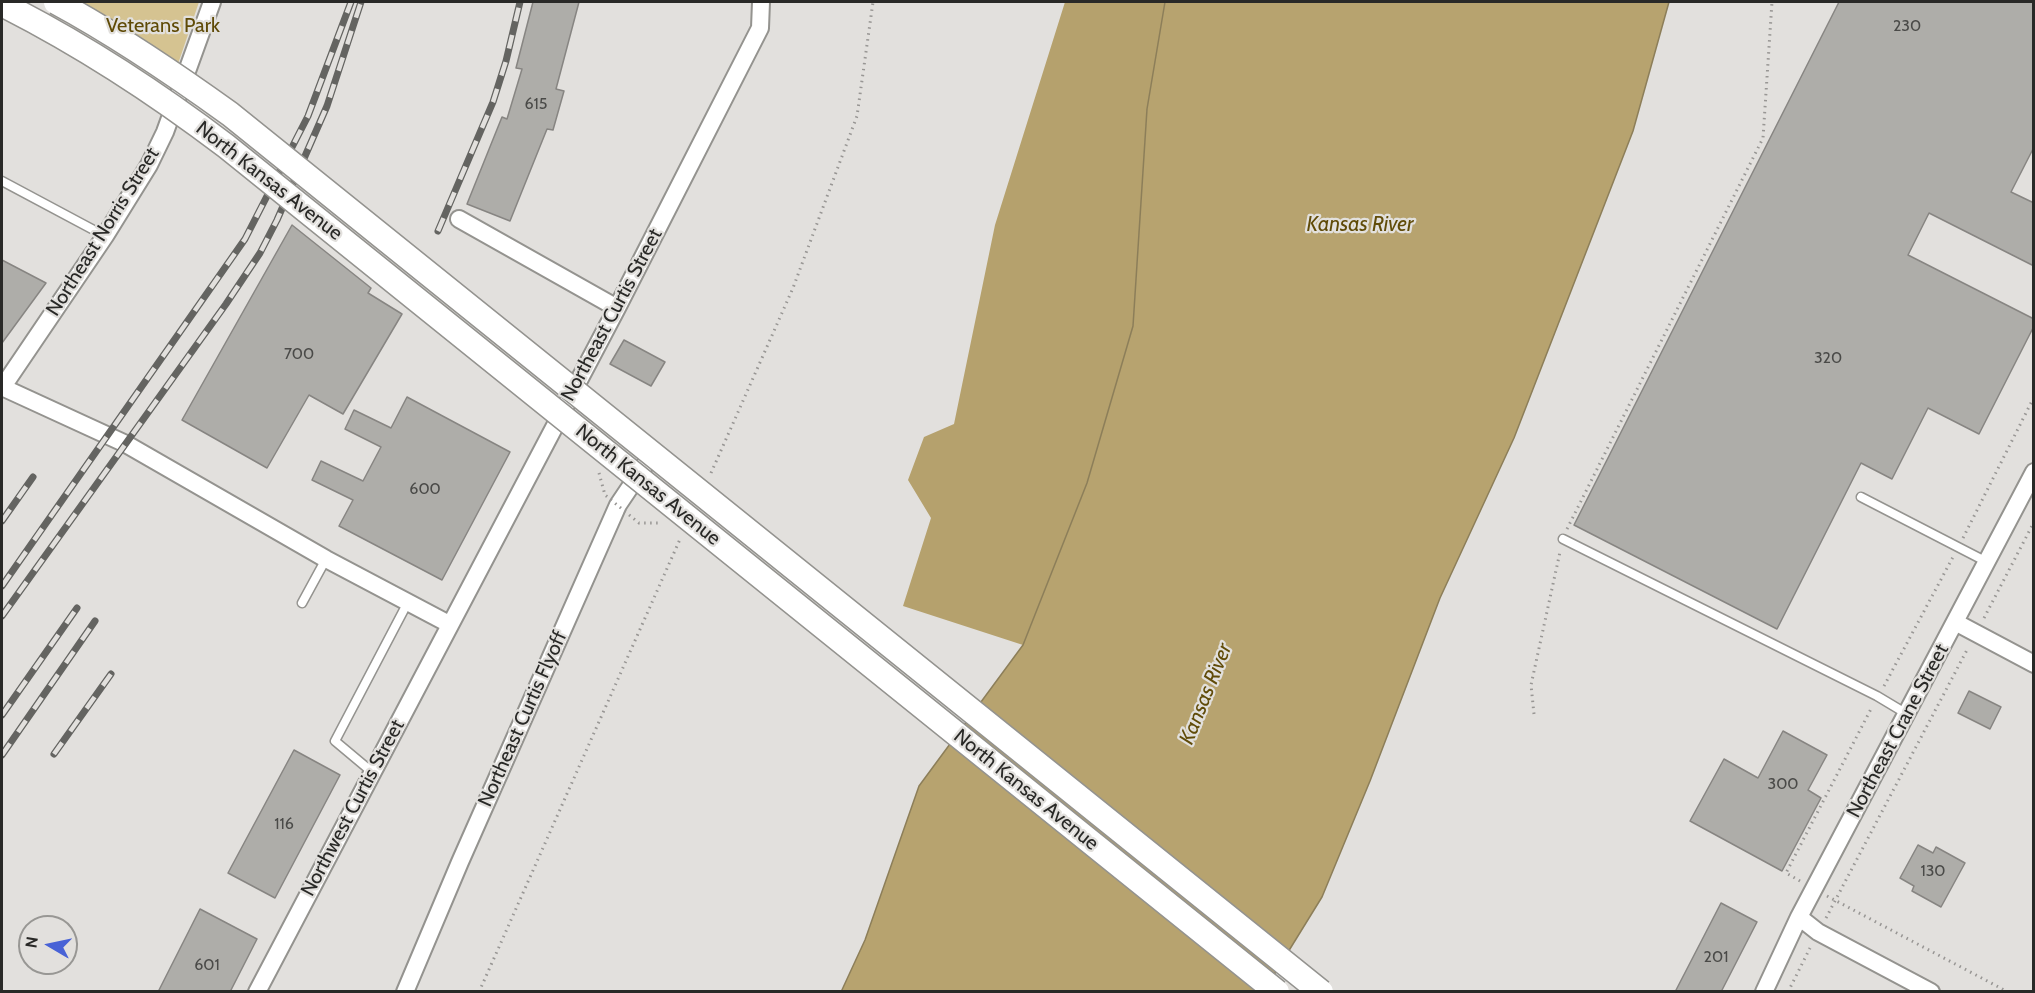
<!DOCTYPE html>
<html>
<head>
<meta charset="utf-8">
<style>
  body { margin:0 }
  #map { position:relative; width:2035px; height:993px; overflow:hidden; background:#e2e0dd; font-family:Cabin,sans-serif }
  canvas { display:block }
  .frame { position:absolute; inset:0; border:3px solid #292927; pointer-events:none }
  .north { position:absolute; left:18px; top:915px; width:60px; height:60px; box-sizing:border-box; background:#e2e0dd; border:2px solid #989794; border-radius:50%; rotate:279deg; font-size:16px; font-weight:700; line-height:24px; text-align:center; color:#292927 }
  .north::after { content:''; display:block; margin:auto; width:21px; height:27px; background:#4862d6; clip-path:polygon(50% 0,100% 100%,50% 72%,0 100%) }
</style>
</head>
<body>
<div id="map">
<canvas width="2035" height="993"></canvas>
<div class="frame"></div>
<div class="north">N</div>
</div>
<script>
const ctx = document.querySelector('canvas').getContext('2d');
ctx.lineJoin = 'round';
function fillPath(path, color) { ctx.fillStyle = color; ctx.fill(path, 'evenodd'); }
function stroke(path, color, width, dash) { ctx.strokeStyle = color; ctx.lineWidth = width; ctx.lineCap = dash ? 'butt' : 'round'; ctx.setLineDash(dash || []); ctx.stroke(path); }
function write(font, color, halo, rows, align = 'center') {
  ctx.font = font + ' Cabin,sans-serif'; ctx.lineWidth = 4.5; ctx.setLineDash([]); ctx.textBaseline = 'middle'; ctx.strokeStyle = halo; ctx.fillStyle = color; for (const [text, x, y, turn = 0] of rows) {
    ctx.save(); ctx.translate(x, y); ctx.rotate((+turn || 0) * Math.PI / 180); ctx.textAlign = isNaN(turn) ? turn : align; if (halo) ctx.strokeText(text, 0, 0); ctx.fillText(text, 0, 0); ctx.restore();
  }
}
fillPath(new Path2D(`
  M73,2H199L178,64Z`), '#d5c391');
fillPath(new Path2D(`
  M1065,2H1165L1147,109L1133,326L1087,483L1023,645L903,606L931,518L908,480L924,437L954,424L995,225Z`), '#b5a16d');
const water = new Path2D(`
  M1165,2H1669L1633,131L1514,438L1440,598L1370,781L1322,897L1264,991L841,992L865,940L919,786L1023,645L1087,483L1133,326L1147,109Z`);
fillPath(water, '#b7a36f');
stroke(water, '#8c7e59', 1.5);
const building = new Path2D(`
  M533,2H579L556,89L564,91L553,130L547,129L510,221L467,204L502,117L507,119L522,69L516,68Z
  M1839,2H2034V147L2011,192L2034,203V266L1929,213L1908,255L2034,319V326L1979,434L1928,408L1892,479L1861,463L1777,629L1574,525Z
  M292,225L371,288L368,293L402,314L343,414L309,395L267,468L182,420Z
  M2,260L46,283L2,343Z
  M624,340L665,362L651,386L610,364Z
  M407,397L510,452L442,580L339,526L353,500L312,480L321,461L363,481L381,447L345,429L354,410L391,428Z
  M1969,691L2001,707L1990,729L1958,713Z
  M1783,731L1827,755L1808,790L1821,798L1782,871L1690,821L1724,759L1758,778Z
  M294,750L340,775L275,898L228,873Z
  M1918,845L1933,853L1936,847L1965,863L1941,907L1912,891L1914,886L1900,878Z
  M1721,903L1757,922L1721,992H1675Z
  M200,909L257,939L230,992H158Z`);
fillPath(building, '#aeada9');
stroke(building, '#878582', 1.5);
const lane = new Path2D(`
  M2,181L105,236
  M1861,497L1987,562
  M1563,539L1877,696L1907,714
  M302,603L326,559
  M372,772L335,741L408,602`);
const street = new Path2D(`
  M459,219L617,308
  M2,387L126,444L326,559L449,624
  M2,388L105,236L149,165L165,132L212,2
  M1955,622L2034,664
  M1799,917L1818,932L1931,992
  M257,992L617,308L760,28L761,2
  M405,992L460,862L618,505L653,453
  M1764,992L1799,917L2034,472`);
stroke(lane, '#94938f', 11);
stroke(street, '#94938f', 20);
stroke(new Path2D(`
  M711,473L793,288L857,116L873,2
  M1567,529L1763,138L1772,2
  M1963,538L2034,397
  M1984,618L2034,522
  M1884,686L1953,557
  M1534,714L1531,685L1560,552
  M1800,881L1786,873L1872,707
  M1827,896L2008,992
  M1826,918L1968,648
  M479,992L681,537
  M1788,992L1810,948`), '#989694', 3, [1.5, 4.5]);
stroke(lane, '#fff', 8);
stroke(street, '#fff', 16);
const rail = new Path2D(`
  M438,231L493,102L506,61L520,2
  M2,521L33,477
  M2,586L245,239L308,116L351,2
  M2,616L226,304L260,253L277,220L327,106L361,2
  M2,715L77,608
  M54,754L111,674
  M2,755L95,621`);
stroke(rail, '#646461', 7);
stroke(rail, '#e2e0dd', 4.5, [14]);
const secondaryBridge = new Path2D(`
  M56,2C117,35 173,73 230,114L1321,992
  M2,4C81,44 155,92 226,146L1277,992`);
stroke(secondaryBridge, '#94938f', 27, []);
stroke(new Path2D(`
  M599,473L605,495L639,523H661`), '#989694', 3, [1.5, 4.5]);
stroke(secondaryBridge, '#fff', 24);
write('16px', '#4a4a48', null, [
  ["230",1907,26],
  ["615",536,104],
  ["700",299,354],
  ["320",1828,358],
  ["600",425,489],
  ["300",1783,784],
  ["116",284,824],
  ["130",1933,871],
  ["201",1716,957],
  ["601",207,965]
]);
write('20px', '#5f4a06', '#e2e0dd', [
  ["Veterans Park",163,26]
]);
write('20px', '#292927', '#e2e0dd', [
  ["North Kansas Avenue",269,181,38],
  ["Northeast Norris Street",103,232,-58],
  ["Northeast Curtis Street",612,315,-62],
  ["North Kansas Avenue",648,485,39],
  ["Northeast Curtis Flyoff",523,719,-66],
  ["Northeast Crane Street",1898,731,-62],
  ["North Kansas Avenue",1026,790,39],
  ["Northwest Curtis Street",353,808,-62]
]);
write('italic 21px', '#604b08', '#e2e0dd', [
  ["Kansas River",1360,225],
  ["Kansas River",1206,694,-68]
]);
</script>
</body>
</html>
